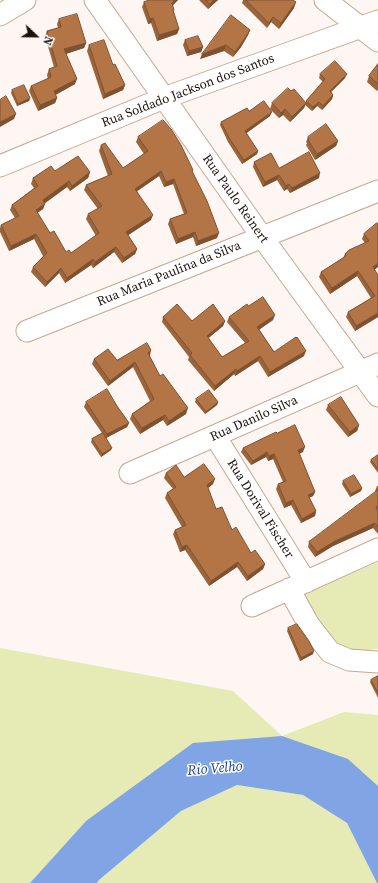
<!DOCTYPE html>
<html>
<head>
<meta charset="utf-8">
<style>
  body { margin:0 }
  #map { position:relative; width:378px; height:883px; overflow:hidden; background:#fdf6f2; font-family:"Source Serif 4",serif }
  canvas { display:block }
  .north { position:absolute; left:16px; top:16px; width:40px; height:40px; -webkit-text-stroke:3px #fff; paint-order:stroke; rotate:112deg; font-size:11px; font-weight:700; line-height:16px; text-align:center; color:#1c110a }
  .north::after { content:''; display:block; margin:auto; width:14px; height:18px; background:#1c110a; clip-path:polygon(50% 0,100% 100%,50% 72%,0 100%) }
</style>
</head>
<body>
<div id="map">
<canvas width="378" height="883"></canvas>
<div class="north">N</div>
</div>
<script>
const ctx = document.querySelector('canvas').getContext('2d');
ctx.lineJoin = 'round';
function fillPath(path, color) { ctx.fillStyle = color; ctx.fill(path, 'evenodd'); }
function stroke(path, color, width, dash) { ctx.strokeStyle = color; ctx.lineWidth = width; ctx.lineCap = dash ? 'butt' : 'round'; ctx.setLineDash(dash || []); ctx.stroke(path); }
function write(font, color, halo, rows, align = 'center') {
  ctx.font = font + ' "Source Serif 4",serif'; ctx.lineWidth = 3; ctx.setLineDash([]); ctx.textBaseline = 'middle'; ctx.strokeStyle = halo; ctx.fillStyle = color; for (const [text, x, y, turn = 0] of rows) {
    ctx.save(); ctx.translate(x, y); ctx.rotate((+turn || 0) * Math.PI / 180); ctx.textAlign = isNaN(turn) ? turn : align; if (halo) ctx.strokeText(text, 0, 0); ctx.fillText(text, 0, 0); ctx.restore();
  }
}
fillPath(new Path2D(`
  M378,562V649L356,651L338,644L317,620L304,594Z
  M0,648L233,691L282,736L344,712L378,715V786L348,759L86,821L30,883H0Z
  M237,785L303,795L347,823L377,883H97L99,880L181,811Z`), '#e6eab5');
fillPath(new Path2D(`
  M282,736L348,759L378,786V883H377L347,823L303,795L237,785L181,811L99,880L97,883H30L86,821L193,743Z`), '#81a5e4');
const minor = new Path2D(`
  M95,0L262,237L378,396
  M325,0L378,41
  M0,15L25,0
  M0,166L164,98L378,21
  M27,331L378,191
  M215,436L306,582
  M130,473L378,364
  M289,589L309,625L330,652L349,660L378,662
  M252,606L378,549`);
stroke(minor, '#c6a893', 23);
stroke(minor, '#fff', 21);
fillPath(new Path2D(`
  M150,0H178L173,5V11L179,29L177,34L157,41L151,23L148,24L142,7L144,2Z
  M199,0H218L208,9Z
  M243,0H293L294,8L279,29L271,22L267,28L242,3Z
  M59,19L86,43L84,48L66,54L75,84L55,95L57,98L55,103L38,111L29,91L31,86L48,79L47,75L49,69L54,67L45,36L47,31L58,28L57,24Z
  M250,30L248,35L241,47L233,57L224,51L200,59Z
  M185,40L203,47L201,52L187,56L183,45Z
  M89,45L113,65L125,85L123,90L103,99L87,51Z
  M378,64V90L377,91L367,82L369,76Z
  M320,74L345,78L331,92L333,95L332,99L322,110L317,106L312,111L305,105L304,108L290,122L283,115L279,118L270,109L272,103L291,91L306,103V101L323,82L319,78Z
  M12,90L30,98L29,101L17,106L11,93Z
  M249,111L270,116L246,133L258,151L257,154L242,164L228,142L220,125L221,122Z
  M138,137L193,170L192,172L217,238L196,246L193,237L176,244L168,224L170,219L184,214L173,184L164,187L159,176L137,191L151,220L128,235L137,249L135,254L122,263L114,252L93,268L91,265L65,283L59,273L45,287L31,272L33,267L43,256L34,239L9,251L0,232V228L1,225L15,218L10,210L12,205L34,188L31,184L33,178L55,171L90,172L88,178L70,191L67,187L45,203L43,209L37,213L50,233L66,252L71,253L96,236L86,219L88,214L98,209L84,190L86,185L108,176L99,151L101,145L123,168L144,154L136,142Z
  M308,137L338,141L336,146L315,160L306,145L307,143L306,142Z
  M254,162L279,168L319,178L290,193L287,189L284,191L277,180L263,187L253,167Z
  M377,223L375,270L378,317L355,331L346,317L348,312L371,298L357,276L330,294L319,277L321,272L343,258L345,254L365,243L362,239L364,234Z
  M248,306L273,320L259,329L274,352L304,356L268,377L258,361L235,376L234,374L214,391L188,360L189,357L162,322L163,317L192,321H225L223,326L208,338L222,357L245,343L227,322L229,317Z
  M151,350L149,356L160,376L186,414L167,426L163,420L140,434L130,419L132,414L150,401L133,367L108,386L92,364L94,359L117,360Z
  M196,399L218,402L217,405L205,414L195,402Z
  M86,402L117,406L129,423L127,427L106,438L111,450L101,457L91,442L92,439L102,433L84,407Z
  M328,405L359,425L357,431L348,437L326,410Z
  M277,433L303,452L299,454L315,492L313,496L309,498L316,511L315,516L301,523L291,505L284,508L276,489L278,484L283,482L273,459L268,461L266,457L251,465L241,452L243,448Z
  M378,455V473L370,462L371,460Z
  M166,473L184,477L213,484L208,488L216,509L251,553L265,564L263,569L247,581L237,567L209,586L185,550L180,552L173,534L175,530L182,527L165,498L167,493L173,489L164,478Z
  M343,481L362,488L361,491L350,497L342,484Z
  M377,486H378V510H377L378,512V534L373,528L333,546L315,557L308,547L309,542L376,492L375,491Z
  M288,628L313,654L300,661L287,631Z
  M378,676V698L370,682L371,680Z`), '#9b653c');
fillPath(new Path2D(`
  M175,0H178L170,8L172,3Z
  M214,0H218L208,9L210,4Z
  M296,2L294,8L279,29L281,23Z
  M273,17L271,22L267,28L269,23Z
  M153,18L151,23L148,24L150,19Z
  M179,29L177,34L157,41L159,35Z
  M250,30L248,35L241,47L233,57L235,52Z
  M86,43L84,48L62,55L64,49Z
  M226,45L224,51L200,59L202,54Z
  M203,47L201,52L187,56L189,51Z
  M347,74L345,78L328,95L330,91Z
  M77,79L75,84L52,97L54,91Z
  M125,85L123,90L103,99L105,94Z
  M333,95L332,99L322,110L323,106Z
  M30,98L29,101L17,106L18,104Z
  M57,98L55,103L38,111L40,105Z
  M319,102L317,106L312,111L313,107Z
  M306,103L304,108L290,122L292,117Z
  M285,109L283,115L279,118L281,113Z
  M272,112L270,116L244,135L245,131Z
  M16,114L14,119L0,127V122Z
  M338,141L336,146L315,160L317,154Z
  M258,151L257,154L242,164L244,160Z
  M161,171L159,176L133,194L135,189Z
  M90,172L88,178L70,191L72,186Z
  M320,173L319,178L290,193L292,188Z
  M279,175L277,180L263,187L265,182Z
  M174,179L173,184L164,187L166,182Z
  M69,181L67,187L41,206L43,200Z
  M289,184L287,189L284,191L286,186Z
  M45,204L43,209L34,215L36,210Z
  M153,215L151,220L124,238L126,232Z
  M195,232L193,237L176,244L178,239Z
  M219,233L217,238L196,246L198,241Z
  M36,234L34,239L9,251L11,246Z
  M116,247L114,252L93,268L95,262Z
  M137,249L135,254L122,263L124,258Z
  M93,259L91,265L65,283L67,278Z
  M378,263V267L371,273L373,267Z
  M61,268L59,273L45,287L47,282Z
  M358,271L357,276L330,294L332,288Z
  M378,313V317L355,331L356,326Z
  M275,315L273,320L256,332L257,327Z
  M225,321L223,326L205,341L207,336Z
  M151,350L150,355L146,358L148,353Z
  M306,351L304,356L268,377L270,372Z
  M260,356L258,361L235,376L237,371Z
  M135,362L133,367L108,386L110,381Z
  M236,369L234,374L214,391L215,386Z
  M218,402L217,405L205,414L206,412Z
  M188,408L186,414L167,426L169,421Z
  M165,415L163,420L140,434L142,428Z
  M129,423L127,427L106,438L107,434Z
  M359,425L357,431L348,437L350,432Z
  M305,447L303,452L296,455L298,450Z
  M112,448L111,450L101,457L102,454Z
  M267,452L266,457L251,465L253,461Z
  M274,454L273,459L268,461L269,456Z
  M215,479L213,484L205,490L207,485Z
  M362,488L361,491L350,497L351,494Z
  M315,492L313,496L306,499L308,495Z
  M293,500L291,505L284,508L286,503Z
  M316,511L315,516L301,523L302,519Z
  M375,523L373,528L333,546L315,557L317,552L335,541Z
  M187,545L185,550L180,552L182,547Z
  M238,562L237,567L209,586L211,581Z
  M265,564L263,569L247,581L248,576Z
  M314,651L313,654L300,661L301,658Z`), '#7e5231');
const building = new Path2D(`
  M150,0H175L172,3L174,10H173L179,29L159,35L153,18L150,19L144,2Z
  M206,0H214L210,4Z
  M246,0H293L296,2L281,23L273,17L269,23Z
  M77,14L86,43L64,49L77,79L54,91L57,98L40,105L31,86L51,77L49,69L57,66L47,31L61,27L59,19Z
  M231,15L250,30L243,41L235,52L226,45L202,54Z
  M198,36L203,47L189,51L185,40Z
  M104,40L113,65L115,64L125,85L105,94L89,45Z
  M335,61L347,74L330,91L333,95L323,106L319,102L313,107L306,101L325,79L320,74Z
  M378,64V84L369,76Z
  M24,85L30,98L18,104L12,90Z
  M288,88L291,91L294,89L306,103L292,117L285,109L281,113L272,103Z
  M6,96L16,114L0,122V100Z
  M264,101L272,112L245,131L258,151L244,160L229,138L221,122L247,108L249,111Z
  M163,120L171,129L181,145L193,170L192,171L207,201L219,233L198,241L195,232L178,239L170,219L187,213L174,179L166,182L161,171L135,189L153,215L126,232L137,249L124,258L116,247L95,262L93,259L67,278L61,268L47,282L33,267L47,253L36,234L11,246L1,225L19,216L12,205L38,186L33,178L51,166L55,171L78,156L90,172L72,186L69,181L43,200L45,204L36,210L50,233L54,231L66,252L69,250L71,253L99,233L88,214L102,206L86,185L112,174L101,145L105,143L123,168L148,151L138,137Z
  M326,124L338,141L317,154L308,140L309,139L308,137Z
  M309,152L320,173L292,188L289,184L286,186L279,175L265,182L254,162L271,153L279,168Z
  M377,223L378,224V263L373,267L378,275V313L356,326L348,312L375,296L358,271L332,288L321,272L346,256L345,254L349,250L369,241L364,234Z
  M263,297L275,315L257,327L274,352L296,337V338L297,337L306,351L270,372L260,356L237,371L236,369L215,386L190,355L192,353L163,317L177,304L192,321L213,304L225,321L207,336L222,357L249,341L229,317L247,304L248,306Z
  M147,343L151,350L148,353L160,376L163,374L188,408L169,421L165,415L142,428L132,414L154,399L135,362L110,381L94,359L108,349L117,360Z
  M107,389L117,406L129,423L107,434L86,402Z
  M209,390L218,402L206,412L196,399Z
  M341,397L359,425L350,432L328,405Z
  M295,425L305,447L298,450L315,492L308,495L316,511L302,519L293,500L286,503L278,484L286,481L274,454L269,456L267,452L253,461L243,448L276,432L277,433Z
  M103,433L112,448L102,454L92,439Z
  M378,455V469L371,460Z
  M204,464L215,479L207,485L216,509L222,507L232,530L236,527L251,553L255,550L265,564L248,576L238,562L211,581L187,545L182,547L175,530L186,525L167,493L176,487L166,473L176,465L184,477Z
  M354,475L362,488L351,494L343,481Z
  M378,490V506L376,507L378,512V527L375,523L335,541L317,552L309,542Z
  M297,624L309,641L314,651L301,658L288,628Z
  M378,676V693L371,680Z`);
fillPath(building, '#b47546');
stroke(building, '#7e5231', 1);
write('13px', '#1c110a', '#fff', [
  ["Rua Soldado Jackson dos Santos",188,91,-21],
  ["Rua Paulo Reinert",235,199,55],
  ["Rua Maria Paulina da Silva",169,274,-22],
  ["Rua Danilo Silva",254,419,-24],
  ["Rua Dorival Fischer",260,509,58]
]);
write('italic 14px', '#183e88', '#fff', [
  ["Rio Velho",215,769,-5]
]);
</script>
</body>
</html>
